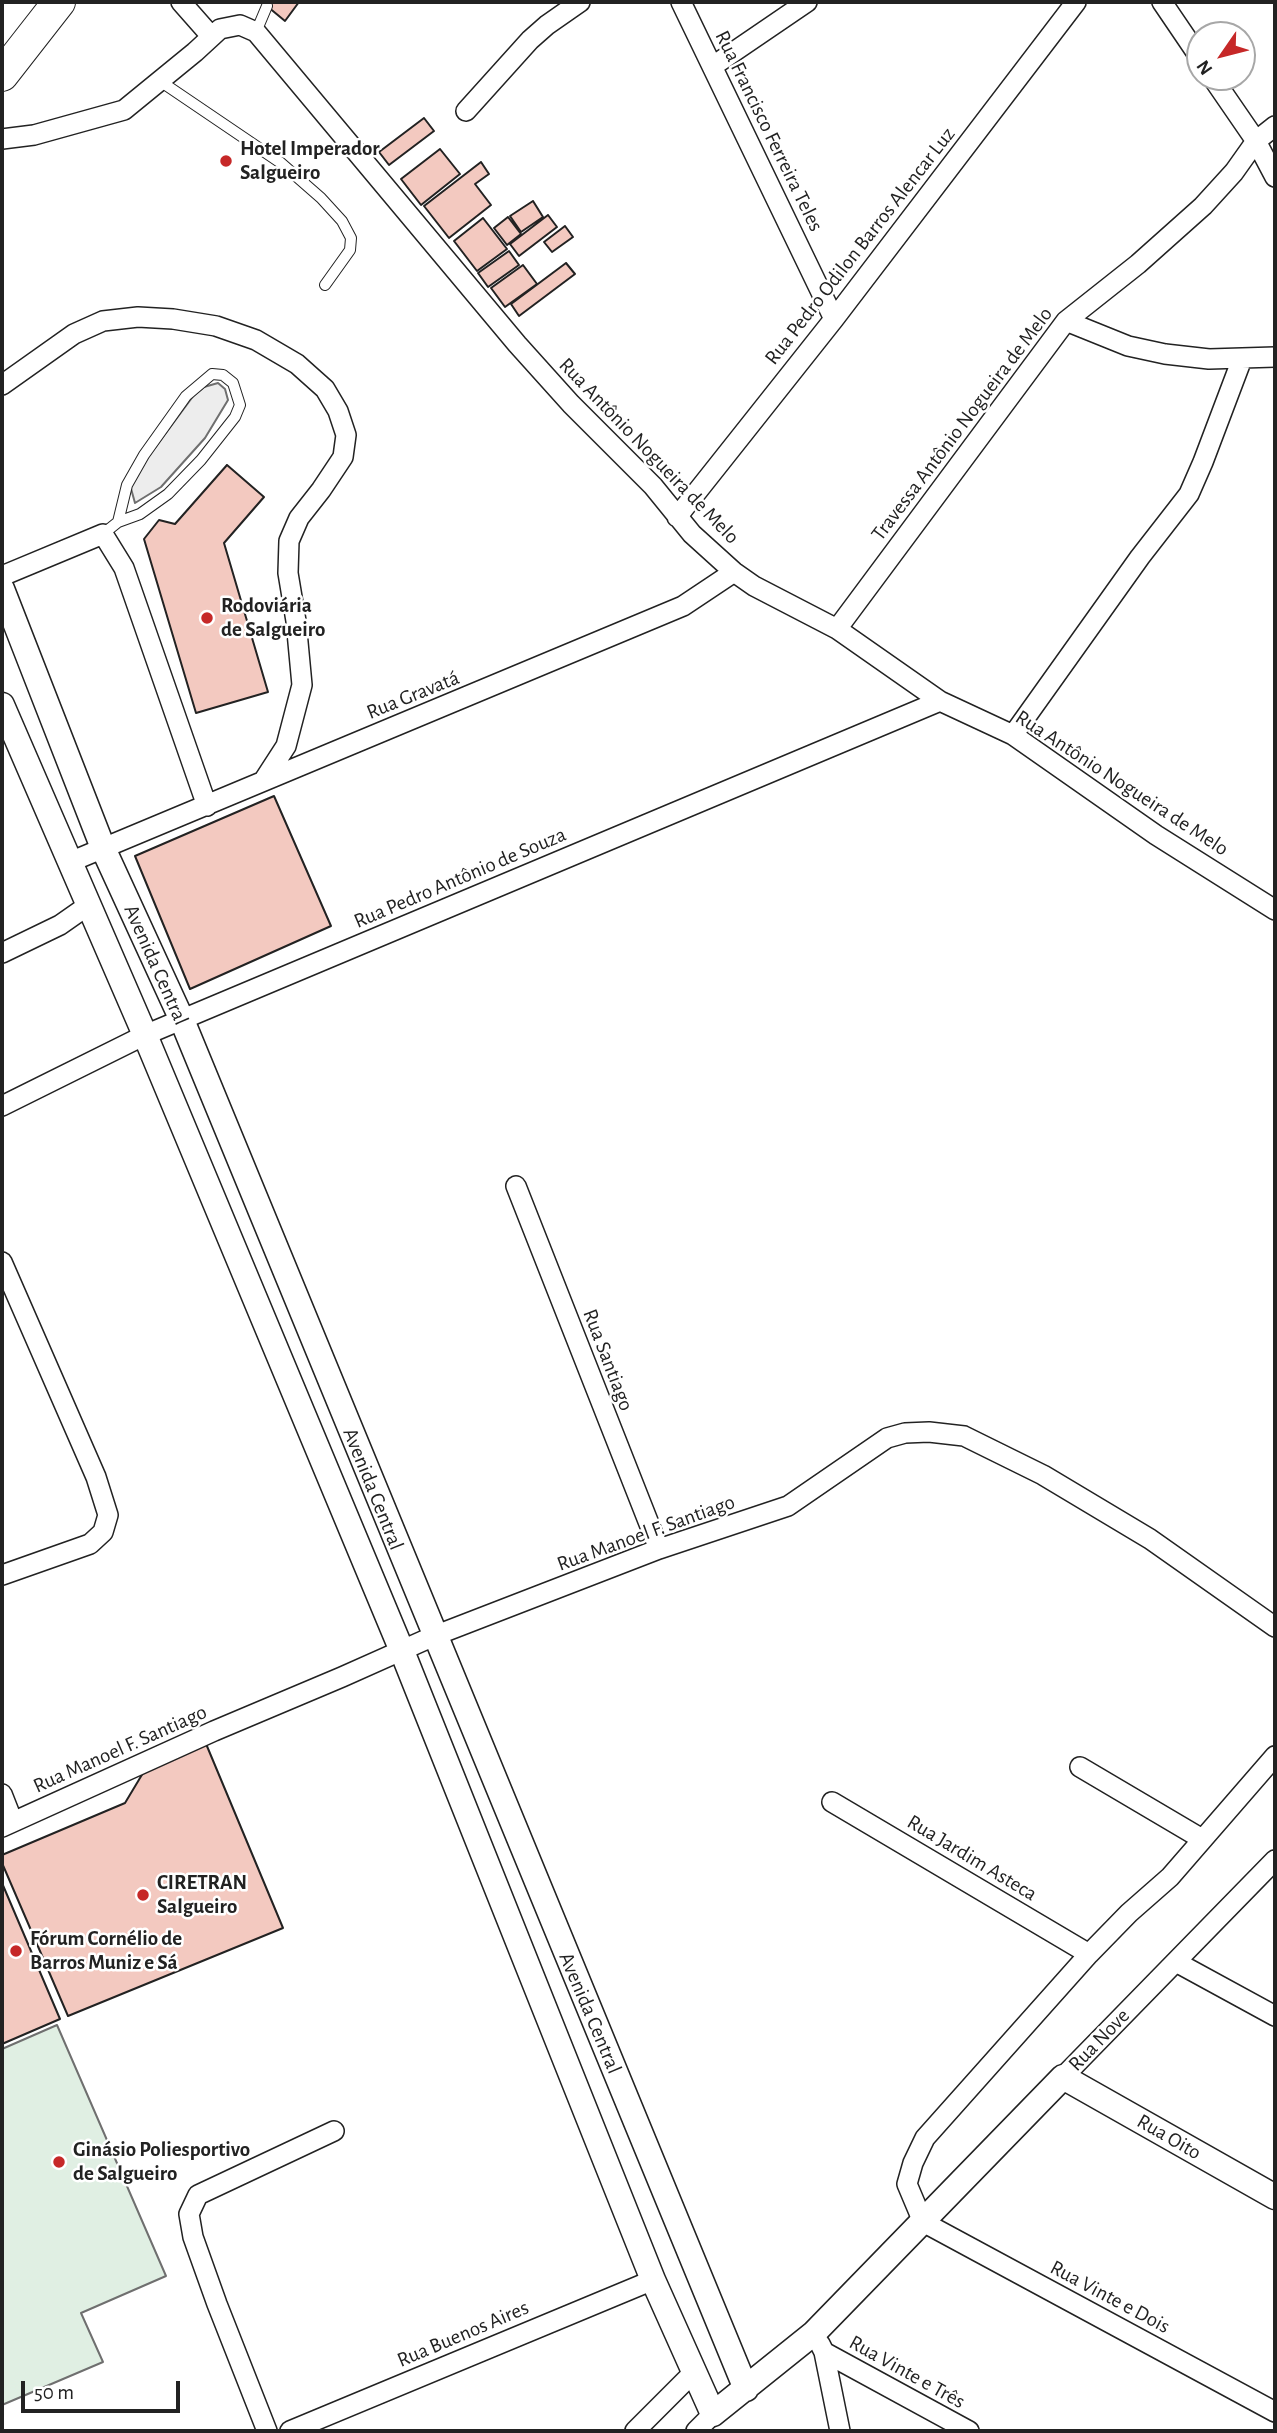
<!DOCTYPE html>
<html>
<head>
<meta charset="utf-8">
<style>
	body { margin:0 }
	#map { position:relative; width:1277px; height:2433px; overflow:hidden; background:#fff; font-family:"Alegreya Sans",sans-serif }
	canvas { display:block }
	.frame { position:absolute; inset:0; border:4px solid #222; pointer-events:none }
	.north { position:absolute; left:1186px; top:21px; width:70px; height:70px; box-sizing:border-box; background:#fff; border:2px solid #a7a7a7; border-radius:50%; rotate:235deg; font-size:19px; font-weight:700; line-height:28px; text-align:center; color:#222 }
	.north::after { content:''; display:block; margin:auto; width:24px; height:32px; background:#c62828; clip-path:polygon(50% 0,100% 100%,50% 72%,0 100%) }
	.scale { position:absolute; left:21px; top:2381px; width:159px; height:32px; box-sizing:border-box; border:4px solid #222; border-top:0; padding-left:9px; font-size:21px; line-height:24px; white-space:nowrap; color:#222; -webkit-text-stroke:5px #fff; paint-order:stroke }
</style>
</head>
<body>
<div id="map">
<canvas width="1277" height="2433"></canvas>
<div class="frame"></div>
<div class="north">N</div>
<div class="scale">50 m</div>
</div>
<script>
const context = document.querySelector('canvas').getContext('2d');
context.lineJoin = 'round';
function fillPath(path, color) { context.fillStyle = color; context.fill(path, 'evenodd'); }
const toPath = rows => new Path2D(rows.map(r => 'M' + r).join(''));
function stroke(path, color, width, dash) { context.strokeStyle = color; context.lineWidth = width; context.lineCap = dash ? 'butt' : 'round'; context.setLineDash(dash || []); context.stroke(path); }
function label(font, color, halo, rows, align = 'center') {
  context.font = font + ' "Alegreya Sans",sans-serif'; context.lineWidth = 5; context.setLineDash([]); context.textBaseline = 'middle'; context.strokeStyle = halo; context.fillStyle = color; for (const [text, x, y, turn = 0] of rows) {
    context.save(); context.translate(x, y); context.rotate((+turn || 0) * Math.PI / 180); context.textAlign = isNaN(turn) ? turn : align; if (halo) context.strokeText(text, 0, 0); context.fillText(text, 0, 0); context.restore();
  }
}
const green = toPath([
	[57,2025,166,2276,81,2313,103,2362,2,2405,2,2049,57,2025]
]);
const parking = toPath([
	[218,383,225,389,228,400,205,438,161,487,135,503,130,485,137,472,194,395,204,387,218,383]
]);
const building = toPath([
	[262,2,299,2,285,21,262,2],
	[424,118,434,131,389,165,379,152,424,118],
	[440,149,460,174,421,205,401,179,440,149],
	[481,162,489,174,475,184,491,205,449,238,424,206,481,162],
	[533,201,543,217,521,232,510,216,533,201],
	[548,215,557,227,519,256,510,244,548,215],
	[508,217,521,234,507,245,494,228,508,217],
	[483,218,507,249,477,271,454,241,483,218],
	[565,226,573,237,552,252,544,242,565,226],
	[509,251,519,265,488,287,478,273,509,251],
	[566,263,575,274,519,316,511,304,566,263],
	[523,265,537,284,505,307,491,288,523,265],
	[227,465,264,497,224,543,268,692,196,713,144,539,159,520,175,524,227,465],
	[274,796,331,926,190,989,135,856,274,796],
	[204,1739,283,1928,68,2016,2,1863,2,1855,125,1803,149,1763,204,1739],
	[2,1883,60,2019,2,2044,2,1883]
]);
const service = toPath([
	[256,32,267,6],
	[160,81,281,163,321,198,342,221,351,238,350,250,325,285],
	[103,534,118,522,140,514,168,494,201,460,235,417,240,405,233,383,223,375,212,374,186,396,144,455,127,485,118,522]
]);
const minor = toPath([
	[181,2,211,36],
	[681,2,834,319],
	[1162,2,1200,58],
	[713,66,807,2],
	[1212,77,1256,141,1275,177],
	[466,111,530,40,547,25,580,2],
	[2,139,34,135,124,110,195,52,220,29,240,25,256,32,517,344,571,404,653,486,692,534,734,572,754,586,837,629,940,701,1013,735,1156,835,1275,910],
	[1066,321,1128,346,1165,354,1209,359,1275,357],
	[2,385,74,334,103,321,138,317,173,319,216,326,256,340,297,364,325,389,338,411,346,435,343,457,321,490,299,518,289,541,288,573,296,621,302,685,286,746,264,780],
	[677,517,834,319,1076,2],
	[2,576,103,534,124,568,207,806],
	[837,629,1066,321,1138,264,1203,206,1234,172,1256,141,1275,126],
	[1013,735,1140,557,1189,494,1203,462,1242,359],
	[70,862,683,606,734,572],
	[2,953,60,925,90,904],
	[2,1106,145,1035,940,701],
	[516,1186,659,1549],
	[2,1262,96,1477,108,1515,103,1532,90,1544,2,1575],
	[1275,1756,1170,1877,1129,1913,1089,1954,925,2138,913,2163,907,2184,923,2222,1275,2412],
	[1080,1767,1202,1839],
	[2,1794,13,1822],
	[832,1802,1089,1954],
	[2,1827,214,1731,342,1677,434,1636,659,1549,788,1506,887,1438,905,1433,929,1432,964,1436,1043,1475,1150,1539,1275,1627],
	[1176,1962,1275,2016],
	[1063,2077,1275,1860],
	[820,2344,824,2352,840,2431],
	[824,2352,969,2431],
	[267,2431,217,2304,193,2237,189,2214,198,2195,334,2131],
	[290,2431,653,2280],
	[635,2431,694,2372],
	[696,2431,713,2414]
]);
const tertiary = toPath([
	[2,589,103,848,182,1020,746,2389],
	[2,705,145,1035,402,1651,653,2280,713,2414,814,2333,1063,2077,1275,2197]
]);
const trunk = toPath([
	[2,75,59,2]
]);
const markers = [
	[226,161,7,"#c62828"],
	[207,618,7,"#c62828"],
	[143,1895,7,"#c62828"],
	[16,1951,7,"#c62828"],
	[59,2162,7,"#c62828"]
];
const streetNames = [
	["Rua Francisco Ferreira Teles",769,131,64],
	["Rua Pedro Odilon Barros Alencar Luz",860,246,-52],
	["Travessa Antônio Nogueira de Melo",962,424,-53],
	["Rua Antônio Nogueira de Melo",649,451,46],
	["Rua Gravatá",413,695,-22],
	["Rua Antônio Nogueira de Melo",1122,783,33],
	["Rua Pedro Antônio de Souza",460,878,-23],
	["Avenida Central",156,965,66],
	["Rua Santiago",608,1360,69],
	["Avenida Central",373,1489,68],
	["Rua Manoel F. Santiago",646,1533,-20],
	["Rua Manoel F. Santiago",120,1749,-24],
	["Rua Jardim Asteca",972,1858,31],
	["Avenida Central",590,2013,67],
	["Rua Nove",1099,2040,-46],
	["Rua Oito",1169,2137,30],
	["Rua Vinte e Dois",1110,2297,28],
	["Rua Buenos Aires",463,2334,-23],
	["Rua Vinte e Três",907,2372,29]
];
const poiNames = [
	["Hotel Imperador",240,149],
	["Salgueiro",240,173],
	["Rodoviária",221,606],
	["de Salgueiro",221,630],
	["CIRETRAN",157,1883],
	["Salgueiro",157,1907],
	["Fórum Cornélio de",30,1939],
	["Barros Muniz e Sá",30,1963],
	["Ginásio Poliesportivo",73,2150],
	["de Salgueiro",73,2174]
];
fillPath(green, '#e0efe3');
stroke(green, '#6f6f6f', 2);
fillPath(parking, '#ededed');
stroke(parking, '#6f6f6f', 2);
fillPath(building, '#f3c9c0');
stroke(building, '#222', 2);
stroke(service, '#222', 12);
stroke(minor, '#222', 22);
stroke(tertiary, '#222', 27);
stroke(trunk, '#222', 34);
stroke(service, '#fff', 10);
stroke(minor, '#fff', 19);
stroke(tertiary, '#fff', 24);
stroke(trunk, '#fff', 32);
for (const [x, y, r, color] of markers) { const dot = new Path2D(); dot.arc(x, y, r, 0, 2 * Math.PI); context.fillStyle = color; context.fill(dot); stroke(dot, '#fff', 2.5); }
label('21px', '#222', '#fff', streetNames);
label('bold 21px', '#222', '#fff', poiNames, 'left');
</script>
</body>
</html>
